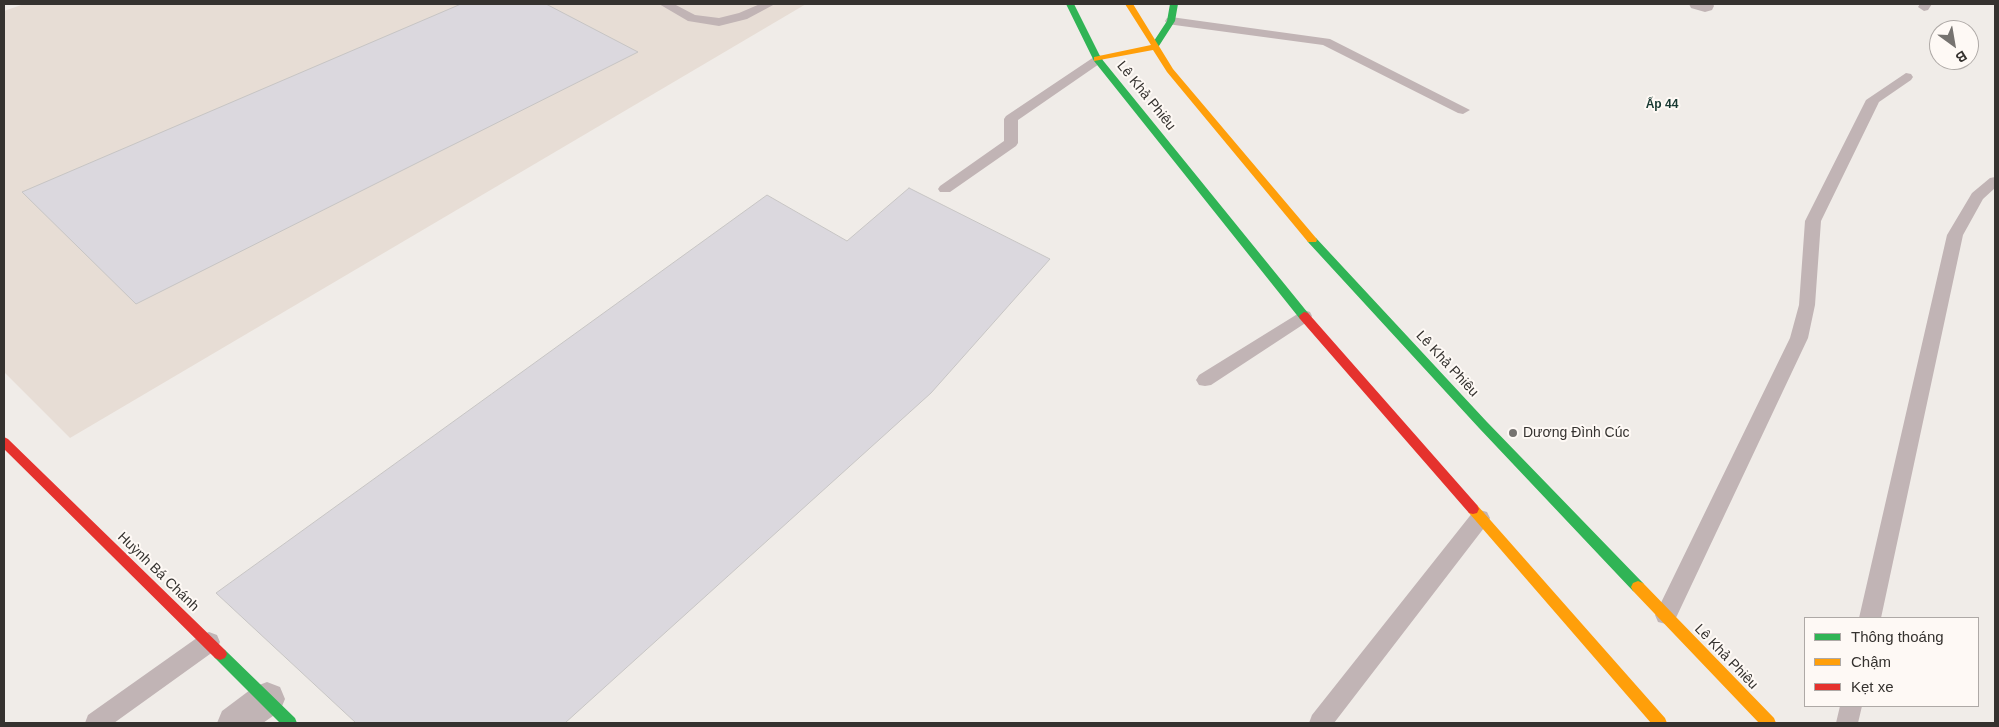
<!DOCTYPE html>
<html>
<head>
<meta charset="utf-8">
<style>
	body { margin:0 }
	#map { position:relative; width:1999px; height:727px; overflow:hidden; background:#f0ece8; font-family:Helvetica,sans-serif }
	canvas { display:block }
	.frame { position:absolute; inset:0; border:5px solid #35322f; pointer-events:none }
	.legend { position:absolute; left:1804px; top:617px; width:175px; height:90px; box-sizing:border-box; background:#fef9f5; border:1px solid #aea9a6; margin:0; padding:6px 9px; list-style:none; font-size:15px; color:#35322f }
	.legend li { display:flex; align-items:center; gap:10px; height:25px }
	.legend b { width:25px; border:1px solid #aea9a6 }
	.north { position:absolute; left:1929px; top:20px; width:50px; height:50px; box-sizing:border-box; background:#fef9f5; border:1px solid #aea9a6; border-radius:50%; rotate:148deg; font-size:14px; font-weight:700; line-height:20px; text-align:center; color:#35322f }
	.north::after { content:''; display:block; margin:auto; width:18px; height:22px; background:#767370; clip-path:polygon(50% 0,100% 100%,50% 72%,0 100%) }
</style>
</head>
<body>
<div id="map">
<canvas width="1999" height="727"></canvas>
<div class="frame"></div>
<ul class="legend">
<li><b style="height:6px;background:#30b455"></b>Thông thoáng</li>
<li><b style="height:6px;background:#ff9f0a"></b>Chậm</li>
<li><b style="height:6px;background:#e5322d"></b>Kẹt xe</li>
</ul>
<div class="north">B</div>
</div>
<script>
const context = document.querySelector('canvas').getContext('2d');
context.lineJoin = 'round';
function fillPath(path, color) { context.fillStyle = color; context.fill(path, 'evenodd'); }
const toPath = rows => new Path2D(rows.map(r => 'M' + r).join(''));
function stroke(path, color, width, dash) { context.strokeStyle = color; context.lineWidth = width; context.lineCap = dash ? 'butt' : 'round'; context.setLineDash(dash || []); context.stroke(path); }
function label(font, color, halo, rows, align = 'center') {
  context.font = font + ' Helvetica,sans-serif'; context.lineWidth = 4; context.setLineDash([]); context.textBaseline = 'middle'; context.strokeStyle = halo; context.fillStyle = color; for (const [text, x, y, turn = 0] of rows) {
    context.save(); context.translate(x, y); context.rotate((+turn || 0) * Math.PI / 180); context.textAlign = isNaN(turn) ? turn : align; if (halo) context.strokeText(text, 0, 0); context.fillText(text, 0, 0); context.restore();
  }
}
const built = toPath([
	[24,4,806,4,70,438,4,372,4,11]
]);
const building = toPath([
	[461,4,546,4,638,52,136,304,22,192,461,4],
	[909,188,1050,259,931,393,565,723,356,723,216,593,767,195,847,241,909,188]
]);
const lane = toPath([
	[659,4,674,4,695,15,719,18,739,13,760,4,775,4,747,19,719,26,688,21,659,4],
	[1920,4,1932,4,1928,10,1924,11,1918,7,1920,4],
	[1171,17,1330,39,1470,110,1463,114,1458,113,1323,45,1167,24,1165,21,1167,18,1171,17],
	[1097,55,1102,56,1103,59,1102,62,1018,120,1018,143,1016,146,950,192,940,192,938,189,940,186,1004,141,1004,119,1006,116,1097,55],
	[1906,73,1911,74,1913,77,1911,80,1879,102,1821,221,1815,305,1808,338,1674,622,1666,624,1658,622,1655,615,1790,338,1799,305,1805,221,1866,100,1906,73],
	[1995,177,1995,188,1983,199,1963,235,1881,618,1859,618,1947,235,1972,193,1990,178,1995,177],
	[1304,310,1310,312,1312,316,1310,320,1211,385,1205,386,1199,385,1196,380,1199,375,1304,310],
	[1480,510,1487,512,1490,518,1487,524,1334,723,1309,723,1312,715,1473,512,1480,510],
	[209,632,217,635,220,642,217,649,114,723,85,723,88,715,201,635,209,632],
	[1840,706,1862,706,1858,723,1836,723,1840,706]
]);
const street = toPath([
	[1689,4,1713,4,1714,6,1712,10,1705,12,1691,8,1689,4],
	[267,682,280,687,285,699,280,711,263,723,217,723,222,711,254,687,267,682]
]);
const fast = toPath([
	[1066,4,1074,4,1101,58,1308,313,1309,316,1308,319,1300,319,1094,61,1066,4],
	[1170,4,1178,4,1175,21,1157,49,1151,49,1150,47,1167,21,1170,4],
	[1312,237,1316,238,1487,422,1643,583,1645,587,1643,591,1638,593,1633,591,1479,428,1308,242,1307,240,1312,237],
	[220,648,225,650,295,718,297,723,280,723,215,658,213,654,215,650,220,648]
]);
const slow = toPath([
	[1125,4,1133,4,1173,69,1316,238,1317,240,1316,242,1308,242,1167,72,1153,50,1094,61,1094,57,1151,45,1125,4],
	[1473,504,1477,505,1665,718,1667,723,1651,723,1469,513,1467,509,1469,505,1473,504],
	[1638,581,1643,583,1774,718,1776,723,1759,723,1633,591,1631,587,1633,583,1638,581]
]);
const jam = toPath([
	[1304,312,1308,313,1477,505,1479,509,1477,513,1473,514,1469,513,1300,319,1299,316,1304,312],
	[4,437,8,439,225,650,227,654,225,658,220,660,215,658,4,449,4,437]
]);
const markers = [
	[1513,433,5,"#767370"]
];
const farNeighbourhoodnames = [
	["Ấp 44",1662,105]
];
const streetNames = [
	["Lê Khả Phiêu",1146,96,51],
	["Lê Khả Phiêu",1447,364,47],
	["Huỳnh Bá Chánh",158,572,44],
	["Lê Khả Phiêu",1726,657,46]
];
const poiNames = [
	["Dương Đình Cúc",1523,433]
];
fillPath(built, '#e7ddd5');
fillPath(building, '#dbd8de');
stroke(building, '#c7c5c4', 1);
fillPath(lane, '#c1b4b5');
fillPath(street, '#c1b4b5');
fillPath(fast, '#30b455');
fillPath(slow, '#ff9f0a');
fillPath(jam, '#e5322d');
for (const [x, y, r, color] of markers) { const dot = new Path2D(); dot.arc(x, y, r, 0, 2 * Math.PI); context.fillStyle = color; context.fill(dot); stroke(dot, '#fef9f5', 2); }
label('bold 12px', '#183932', '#fef9f5', farNeighbourhoodnames);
label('14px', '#35322f', '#fef9f5', streetNames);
label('14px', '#35322f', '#fef9f5', poiNames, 'left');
</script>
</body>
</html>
